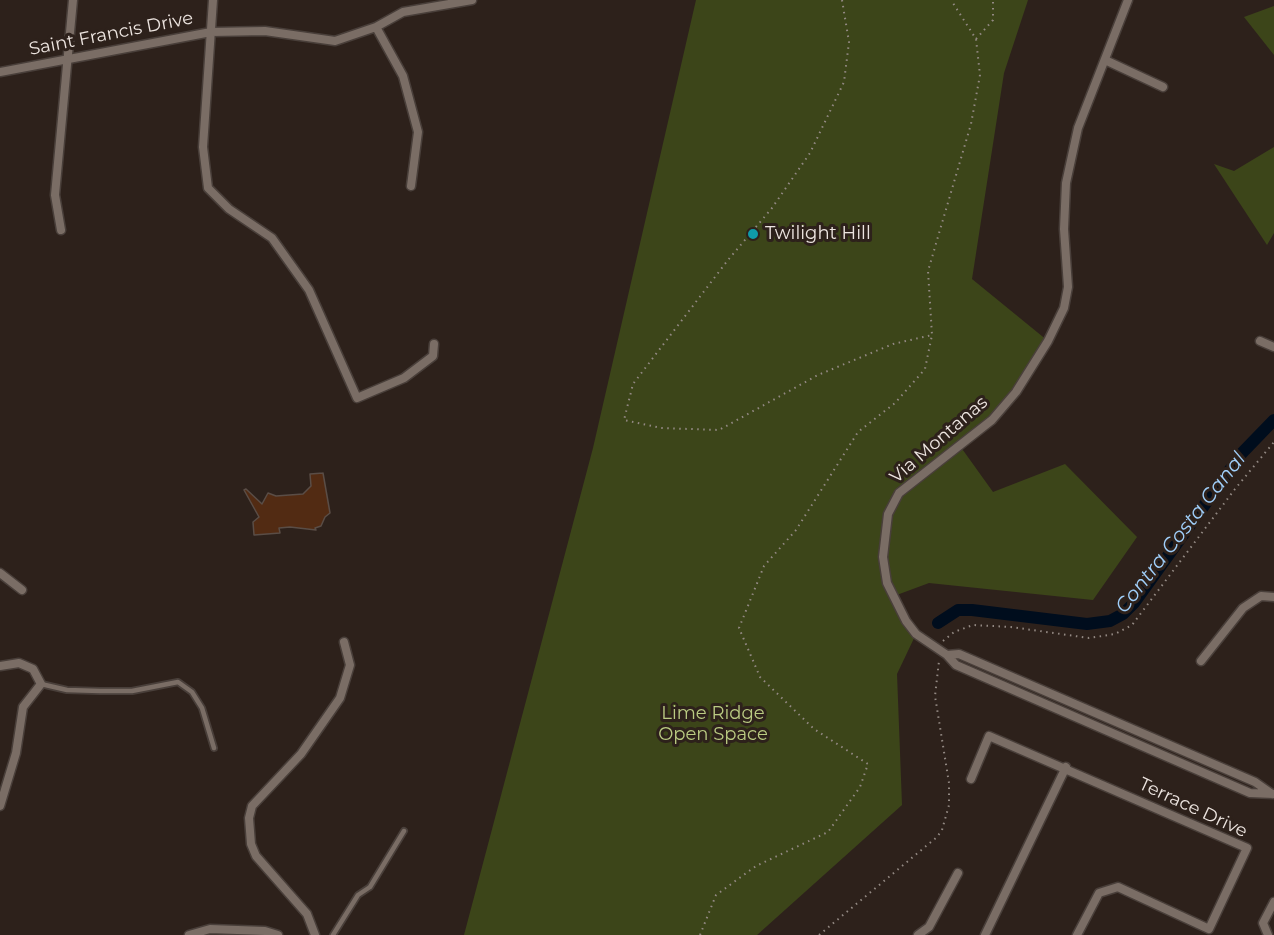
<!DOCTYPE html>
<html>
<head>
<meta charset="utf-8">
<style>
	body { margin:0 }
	canvas { display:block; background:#2d211b }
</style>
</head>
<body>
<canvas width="1274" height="935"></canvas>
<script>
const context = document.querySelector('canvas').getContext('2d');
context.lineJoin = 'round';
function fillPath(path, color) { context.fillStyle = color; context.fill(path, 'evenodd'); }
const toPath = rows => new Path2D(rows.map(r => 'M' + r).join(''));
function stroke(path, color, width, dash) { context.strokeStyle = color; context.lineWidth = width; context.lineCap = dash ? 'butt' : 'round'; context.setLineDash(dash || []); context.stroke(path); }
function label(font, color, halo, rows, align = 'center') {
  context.font = font + ' Montserrat,sans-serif'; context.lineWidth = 6; context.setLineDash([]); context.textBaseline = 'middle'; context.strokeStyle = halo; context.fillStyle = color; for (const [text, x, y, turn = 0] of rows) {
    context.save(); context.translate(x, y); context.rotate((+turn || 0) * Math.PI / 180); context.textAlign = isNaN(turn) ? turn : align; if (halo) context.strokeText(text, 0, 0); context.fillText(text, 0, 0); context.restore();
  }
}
const green = toPath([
	[696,0,1028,0,1004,73,972,279,1048,341,1016,392,960,446,993,492,1065,464,1137,537,1093,600,929,583,894,596,916,634,897,674,902,805,757,935,464,935,593,448],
	[1274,6,1274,55,1244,17],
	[1274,147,1274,233,1267,245,1214,164,1234,171]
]);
const canal = toPath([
	[938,623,958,610,972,610,1087,624,1110,621,1123,614,1134,603,1242,453,1274,420]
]);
const building = toPath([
	[323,473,330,513,325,517,321,526,315,528,316,530,290,527,279,528,280,533,254,535,253,522,259,517,244,490,246,489,262,504,268,493,276,496,303,494,311,486,310,474,323,473]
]);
const path = toPath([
	[842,0,849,42,844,82,810,153,772,208,728,260,633,384,624,420,661,428,719,430,818,375,893,344,932,335],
	[976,39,993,20,993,0],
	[943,641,954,632,973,625,1011,627,1089,638,1115,634,1132,625,1235,489,1274,442],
	[700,935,716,895,756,866,828,832,860,787,868,764,814,729,760,677,739,628,764,566,796,530,858,432,895,403,925,369,932,335,928,271,971,124,980,75,976,39,951,0],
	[819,935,937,837,942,830,949,805,949,783,935,696,939,661]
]);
const lane = toPath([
	[41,684,67,690,100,691,132,691,178,682,192,692,202,708,214,748],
	[333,935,358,895,370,887,404,831]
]);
const street = toPath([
	[213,0,203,147,208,188,229,209,272,238,309,290,357,398,404,378,433,356,434,344],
	[376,27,403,76,418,132,411,186],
	[1105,60,1163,87],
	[0,72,211,32,265,31,335,41,376,27,403,12,472,0],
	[61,230,55,195,73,0],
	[1260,341,1274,347],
	[0,573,22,590],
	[947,655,916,634,906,621,887,583,883,557,888,514,899,493,992,420,1016,392,1048,341,1064,308,1068,287,1064,229,1066,183,1078,128,1128,0],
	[1201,661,1243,608,1261,596,1274,597],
	[0,666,19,663,33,669,41,684,23,707,16,753,0,806],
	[971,779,989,736,1247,848,1209,929,1118,887,1099,893,1077,935],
	[1272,794,1255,782,959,654,947,655,956,665,1250,793,1274,794],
	[189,935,210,929,265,931,278,935],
	[315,935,307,914,256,856,251,844,249,818,252,806,301,754,340,698,350,665,344,642],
	[918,935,929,927,958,873],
	[985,935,1066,767],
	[1268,935,1263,923,1274,902]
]);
const markers = [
	[753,234,6,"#0f9aa8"]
];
const streetNames = [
	["Saint Francis Drive",111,34,-11],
	["Via Montanas",939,440,-41],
	["Terrace Drive",1193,808,25]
];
const poiNames = [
	["Twilight Hill",765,234]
];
const parkNames = [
	["Lime Ridge",713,714],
	["Open Space",713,735]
];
const waterNames = [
	["Contra Costa Canal",1181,533,-52]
];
fillPath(green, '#3c4519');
stroke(canal, '#000d1d', 12);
fillPath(building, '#522b13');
stroke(building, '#5a4d46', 1.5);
stroke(lane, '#493f3a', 8);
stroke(street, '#493f3a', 11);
stroke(path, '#938983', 2, [1.5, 4.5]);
stroke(lane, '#7a6d65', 4.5);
stroke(street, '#7a6d65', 8);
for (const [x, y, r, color] of markers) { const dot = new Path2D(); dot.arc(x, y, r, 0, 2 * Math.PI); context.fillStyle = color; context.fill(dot); stroke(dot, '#2d211b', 2); }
label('18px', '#ede5e0', '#2d211b', streetNames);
label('18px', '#ede5e0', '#2d211b', poiNames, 'left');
label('18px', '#bacb82', '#2d211b', parkNames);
label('italic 20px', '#a0cffa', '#2d211b', waterNames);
</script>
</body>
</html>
